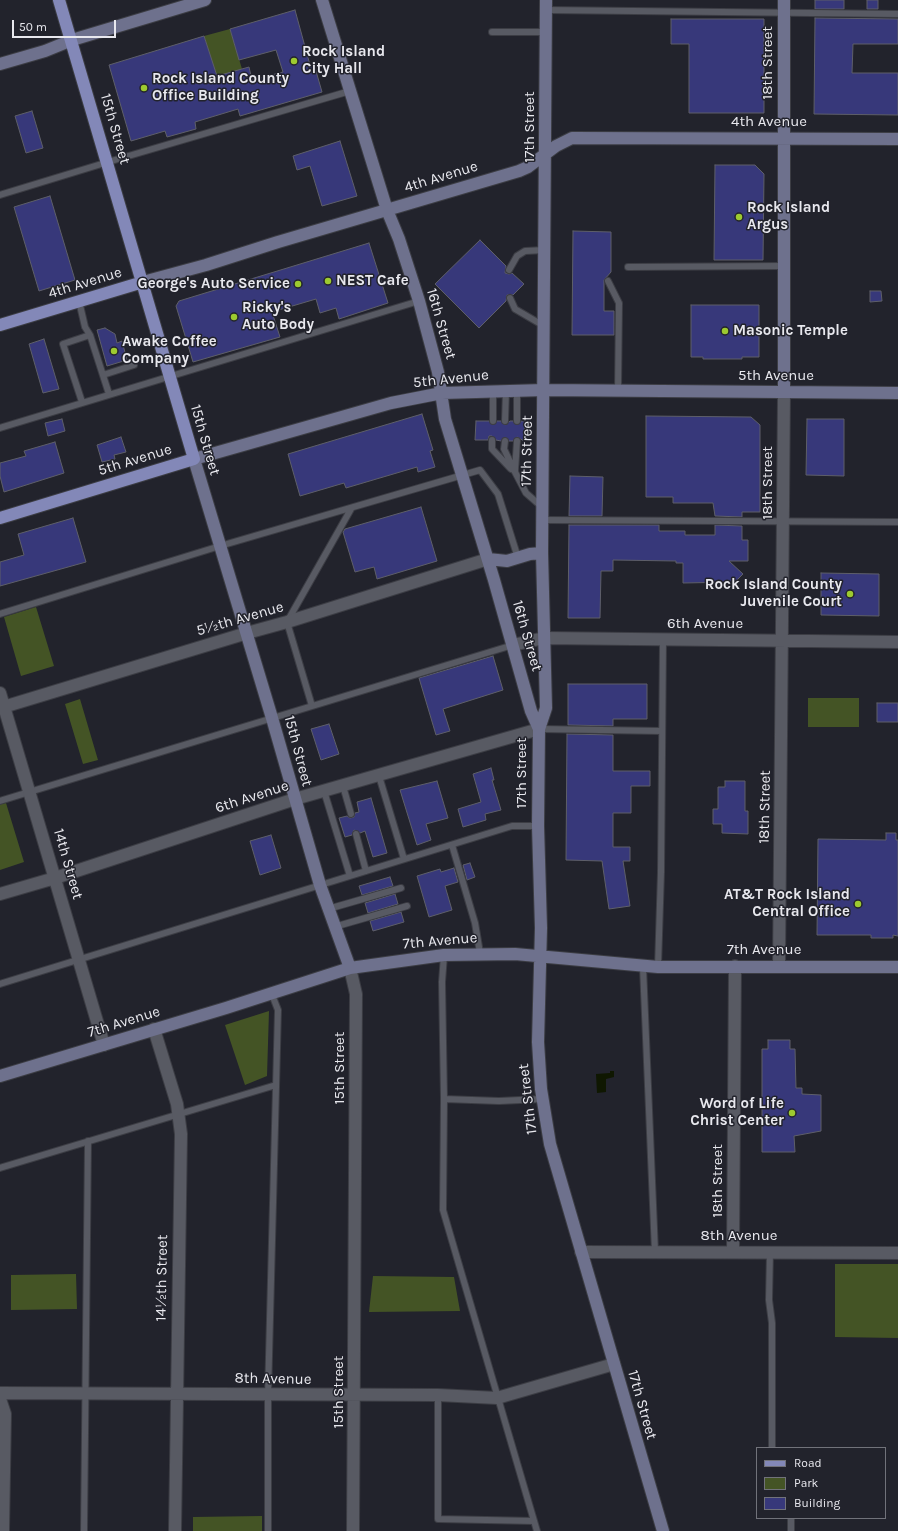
<!DOCTYPE html>
<html>
<head>
<meta charset="utf-8">
<style>
	body { margin:0 }
	#map { position:relative; width:898px; height:1531px; overflow:hidden; background:#22232c; font-family:Karla,sans-serif }
	canvas { display:block }
	.legend { position:absolute; left:756px; top:1447px; width:130px; height:72px; box-sizing:border-box; background:#22232c; border:1px solid #71727a; margin:0; padding:5px 7px; list-style:none; font-size:12px; color:#e8e8ee }
	.legend li { display:flex; align-items:center; gap:8px; height:20px }
	.legend b { width:20px; border:1px solid #71727a }
	.scale { position:absolute; left:12px; top:20px; width:104px; height:18px; box-sizing:border-box; border:2px solid #e8e8ee; border-top:0; padding-left:5px; font-size:12px; line-height:14px; white-space:nowrap; color:#e8e8ee; -webkit-text-stroke:3px #22232c; paint-order:stroke }
</style>
</head>
<body>
<div id="map">
<canvas width="898" height="1531"></canvas>
<ul class="legend">
<li><b style="height:5px;background:#8388b8"></b>Road</li>
<li><b style="height:11px;background:#445425"></b>Park</li>
<li><b style="height:11px;background:#37387a"></b>Building</li>
</ul>
<div class="scale">50 m</div>
</div>
<script>
const context = document.querySelector('canvas').getContext('2d');
context.lineJoin = 'round';
function fillPath(path, color) { context.fillStyle = color; context.fill(path, 'evenodd'); }
const toPath = rows => new Path2D(rows.map(r => 'M' + r).join(''));
function stroke(path, color, width, dash) { context.strokeStyle = color; context.lineWidth = width; context.lineCap = dash ? 'butt' : 'round'; context.setLineDash(dash || []); context.stroke(path); }
function label(font, color, halo, rows, align = 'center') {
  context.font = font + ' Karla,sans-serif'; context.lineWidth = 3; context.setLineDash([]); context.textBaseline = 'middle'; context.strokeStyle = halo; context.fillStyle = color; for (const [text, x, y, turn = 0] of rows) {
    context.save(); context.translate(x, y); context.rotate((+turn || 0) * Math.PI / 180); context.textAlign = isNaN(turn) ? turn : align; if (halo) context.strokeText(text, 0, 0); context.fillText(text, 0, 0); context.restore();
  }
}
const green = toPath([
	[230,29,242,69,219,83,204,36],
	[36,607,54,666,21,676,4,617],
	[808,698,859,698,859,727,808,727],
	[80,699,98,760,83,764,65,704],
	[6,803,24,862,0,870,0,804],
	[269,1011,267,1076,245,1085,225,1025],
	[835,1264,898,1264,898,1338,835,1337],
	[76,1274,77,1309,11,1310,11,1275],
	[373,1276,454,1277,460,1311,369,1312],
	[262,1516,262,1531,193,1531,193,1517]
]);
const water = toPath([
	[610,1071,614,1071,614,1077,606,1079,606,1092,597,1093,596,1074,610,1073]
]);
const building = toPath([
	[815,0,844,0,844,9,815,9,815,0],
	[867,0,878,0,878,9,867,9,867,0],
	[295,10,310,65,314,64,322,92,240,116,238,109,195,122,196,129,167,137,165,131,131,141,109,65,204,36,217,76,249,67,252,80,283,72,276,50,239,60,230,29,295,10],
	[815,18,898,19,898,44,853,44,852,73,898,73,898,115,814,114,815,18],
	[671,19,764,19,764,113,689,113,689,44,671,44,671,19],
	[32,111,43,148,26,153,15,116,32,111],
	[340,141,357,196,322,206,310,166,297,170,293,156,340,141],
	[715,165,755,165,764,174,763,260,714,260,715,165],
	[50,196,75,280,39,291,14,207,50,196],
	[573,231,611,232,611,272,604,280,604,311,614,311,614,335,572,335,573,231],
	[480,240,506,266,505,273,509,274,512,273,524,284,513,295,507,295,506,301,479,328,435,284,480,240],
	[369,243,388,303,339,319,336,308,320,313,316,299,272,312,280,337,193,362,176,306,179,301,369,243],
	[870,291,881,291,882,301,870,302,870,291],
	[691,305,759,305,759,357,742,357,742,359,703,359,703,357,691,357,691,305],
	[105,328,115,334,117,343,122,341,127,360,107,366,97,330,105,328],
	[44,339,59,389,43,393,29,344,44,339],
	[422,414,433,450,430,451,435,467,418,472,417,467,346,488,344,483,300,496,288,454,422,414],
	[646,416,751,417,760,425,760,512,742,512,742,517,715,516,713,503,673,503,673,497,646,497,646,416],
	[62,419,65,431,48,436,45,423,62,419],
	[807,419,844,419,844,476,806,475,807,419],
	[476,421,489,421,493,425,497,421,501,421,505,425,510,421,513,421,517,425,521,421,525,421,524,441,517,437,513,441,509,441,505,437,501,441,496,440,492,436,489,436,488,440,475,440,476,421],
	[121,437,126,452,114,455,115,459,102,462,97,445,121,437],
	[55,442,64,473,4,492,0,476,0,463,26,456,24,451,55,442],
	[570,476,603,477,602,516,569,516,570,476],
	[421,507,437,561,377,579,374,567,355,572,343,532,345,529,421,507],
	[73,518,86,562,0,586,0,562,24,555,18,534,73,518],
	[569,525,659,525,659,531,685,531,685,535,715,535,715,525,742,526,742,540,748,540,748,561,729,561,743,574,735,582,683,583,683,563,676,563,676,561,613,560,613,571,601,571,600,618,568,618,569,525],
	[821,573,879,574,879,616,821,615,821,573],
	[493,656,503,690,443,709,450,731,436,735,419,678,493,656],
	[568,684,647,684,647,719,613,719,613,726,568,725,568,684],
	[877,703,898,703,898,722,877,722,877,703],
	[329,724,339,754,321,760,311,729,329,724],
	[567,734,613,735,613,771,650,771,650,786,631,786,631,813,613,813,613,847,630,847,630,861,623,861,630,906,609,909,602,861,566,860,567,734],
	[491,768,494,780,492,780,501,810,485,814,486,820,463,827,458,809,481,802,473,774,491,768],
	[437,781,448,818,426,824,431,840,417,845,400,790,437,781],
	[725,781,745,781,745,811,748,811,748,834,722,833,722,824,713,824,713,809,718,809,718,787,725,787,725,781],
	[371,798,387,853,373,857,365,831,360,833,354,830,352,835,345,837,339,818,347,816,350,818,354,817,355,813,359,812,357,802,371,798],
	[886,833,896,833,896,840,898,840,898,936,893,935,893,938,871,938,871,935,817,935,818,839,886,840,886,833],
	[271,835,281,868,260,875,250,841,271,835],
	[470,863,475,877,467,880,463,865,470,863],
	[454,868,458,882,445,886,452,910,429,917,417,876,440,869,441,872,454,868],
	[390,877,393,886,362,895,359,886,390,877],
	[395,894,398,904,368,913,365,903,395,894],
	[401,912,404,922,373,931,370,921,401,912],
	[768,1040,790,1040,790,1049,795,1049,796,1088,802,1088,802,1094,821,1095,821,1131,794,1136,795,1152,762,1152,762,1049,768,1049,768,1040]
]);
const lane = toPath([
	[545,10,898,14],
	[492,32,546,32],
	[0,195,108,162,350,91],
	[628,267,783,266],
	[509,270,517,256,525,251,545,250],
	[608,281,619,303,618,391],
	[510,298,515,309,544,326],
	[79,301,85,327,90,335,109,394],
	[103,375,134,365],
	[82,402,63,344,90,335],
	[493,421,493,391],
	[505,421,506,390],
	[517,421,517,390],
	[0,428,419,301],
	[492,440,492,449,511,469],
	[505,441,504,449,515,472,526,493,542,507],
	[515,471,517,441],
	[542,520,898,522],
	[0,614,220,546,480,470,498,494,518,558],
	[312,706,287,622,351,509],
	[539,729,662,731],
	[379,776,404,859],
	[343,786,351,814],
	[324,791,350,876],
	[0,801,513,645],
	[356,834,366,871],
	[452,845,475,923,480,953],
	[328,909,401,888],
	[334,927,407,906],
	[444,955,442,982,444,1099,443,1210,537,1531],
	[643,967,655,1252],
	[658,967,661,872,663,640],
	[0,984,512,826,538,826],
	[444,1099,499,1101,542,1099],
	[0,1168,276,1085],
	[770,1251,769,1300,772,1323,772,1448],
	[438,1395,438,1519,534,1521],
	[84,1531,88,1141],
	[268,1531,268,1395,278,1010,271,992],
	[791,1531,791,1518]
]);
const street = toPath([
	[513,645,544,638,898,642],
	[0,693,104,1045],
	[0,708,247,633,287,622,488,559],
	[0,894,55,878,295,799,539,729],
	[779,966,784,392],
	[350,968,356,994,353,1531],
	[154,1029,177,1104,181,1134,175,1531],
	[581,1252,898,1253],
	[733,1252,735,966],
	[0,1393,438,1395,497,1398,614,1364],
	[0,1399,5,1414,3,1531]
]);
const secondary = toPath([
	[322,0,387,210,399,239,419,301,438,372,445,419,494,580,531,711,539,729],
	[546,0,542,553,546,708,539,729,538,826,541,928,538,1042,541,1089,550,1144,663,1531],
	[784,0,784,392],
	[0,64,45,51,72,40,205,0],
	[143,282,206,265,278,242,519,171,528,167,556,146,572,138,898,139],
	[488,559,507,561,530,554,542,553],
	[350,968,320,885,272,718,194,459,391,403,442,393,544,390,898,393],
	[0,1076,226,1008,350,968,444,955,515,954,658,967,898,967]
]);
const primary = toPath([
	[0,325,143,282],
	[0,518,194,459,59,0]
]);
const markers = [
	[294,61,4,"#9dca30"],
	[144,88,4,"#9dca30"],
	[739,217,4,"#9dca30"],
	[328,281,4,"#9dca30"],
	[298,284,4,"#9dca30"],
	[234,317,4,"#9dca30"],
	[725,331,4,"#9dca30"],
	[114,351,4,"#9dca30"],
	[850,594,4,"#9dca30"],
	[858,904,4,"#9dca30"],
	[792,1113,4,"#9dca30"]
];
const poiNames = [
	["Rock Island",302,52],
	["City Hall",302,69],
	["Rock Island County",152,79],
	["Office Building",152,96],
	["Rock Island",747,208],
	["Argus",747,225],
	["NEST Cafe",336,281],
	["George's Auto Service",290,284,"right"],
	["Ricky's",242,308],
	["Auto Body",242,325],
	["Masonic Temple",733,331],
	["Awake Coffee",122,342],
	["Company",122,359],
	["Rock Island County",842,585,"right"],
	["Juvenile Court",842,602,"right"],
	["AT&T Rock Island",850,895,"right"],
	["Central Office",850,912,"right"],
	["Word of Life",784,1104,"right"],
	["Christ Center",784,1121,"right"]
];
const streetNames = [
	["18th Street",768,63,-90],
	["4th Avenue",769,122],
	["17th Street",530,127,-90],
	["15th Street",115,129,74],
	["4th Avenue",441,177,-17],
	["4th Avenue",85,283,-17],
	["16th Street",441,324,74],
	["5th Avenue",776,376],
	["5th Avenue",451,379,-6],
	["15th Street",205,440,74],
	["17th Street",527,451,-89],
	["5th Avenue",135,460,-17],
	["18th Street",768,483,-90],
	["5½th Avenue",240,619,-16],
	["6th Avenue",705,624],
	["16th Street",527,636,74],
	["15th Street",298,751,75],
	["17th Street",522,773,-90],
	["6th Avenue",252,797,-18],
	["18th Street",765,807,-89],
	["14th Street",68,864,74],
	["7th Avenue",440,941,-5],
	["7th Avenue",764,950],
	["7th Avenue",124,1022,-17],
	["15th Street",340,1068,-90],
	["17th Street",528,1099,-97],
	["18th Street",718,1181,-90],
	["8th Avenue",739,1236],
	["14½th Street",162,1278,-89],
	["8th Avenue",273,1379,1],
	["15th Street",339,1392,-90],
	["17th Street",642,1405,74]
];
fillPath(green, '#445425');
fillPath(water, '#0f1701');
fillPath(building, '#37387a');
stroke(building, '#5e5f69', 1);
stroke(lane, '#3c3d44', 8);
stroke(street, '#3c3d44', 14);
stroke(secondary, '#3c3d44', 14);
stroke(primary, '#3c3d44', 14);
stroke(lane, '#585a63', 6);
stroke(street, '#585a63', 12);
stroke(secondary, '#6e718d', 12);
stroke(primary, '#8388b8', 12);
for (const [x, y, r, color] of markers) { const dot = new Path2D(); dot.arc(x, y, r, 0, 2 * Math.PI); context.fillStyle = color; context.fill(dot); stroke(dot, '#22232c', 1.5); }
label('bold 15px', '#e8e8ee', '#22232c', poiNames, 'left');
label('15px', '#e8e8ee', '#22232c', streetNames);
</script>
</body>
</html>
